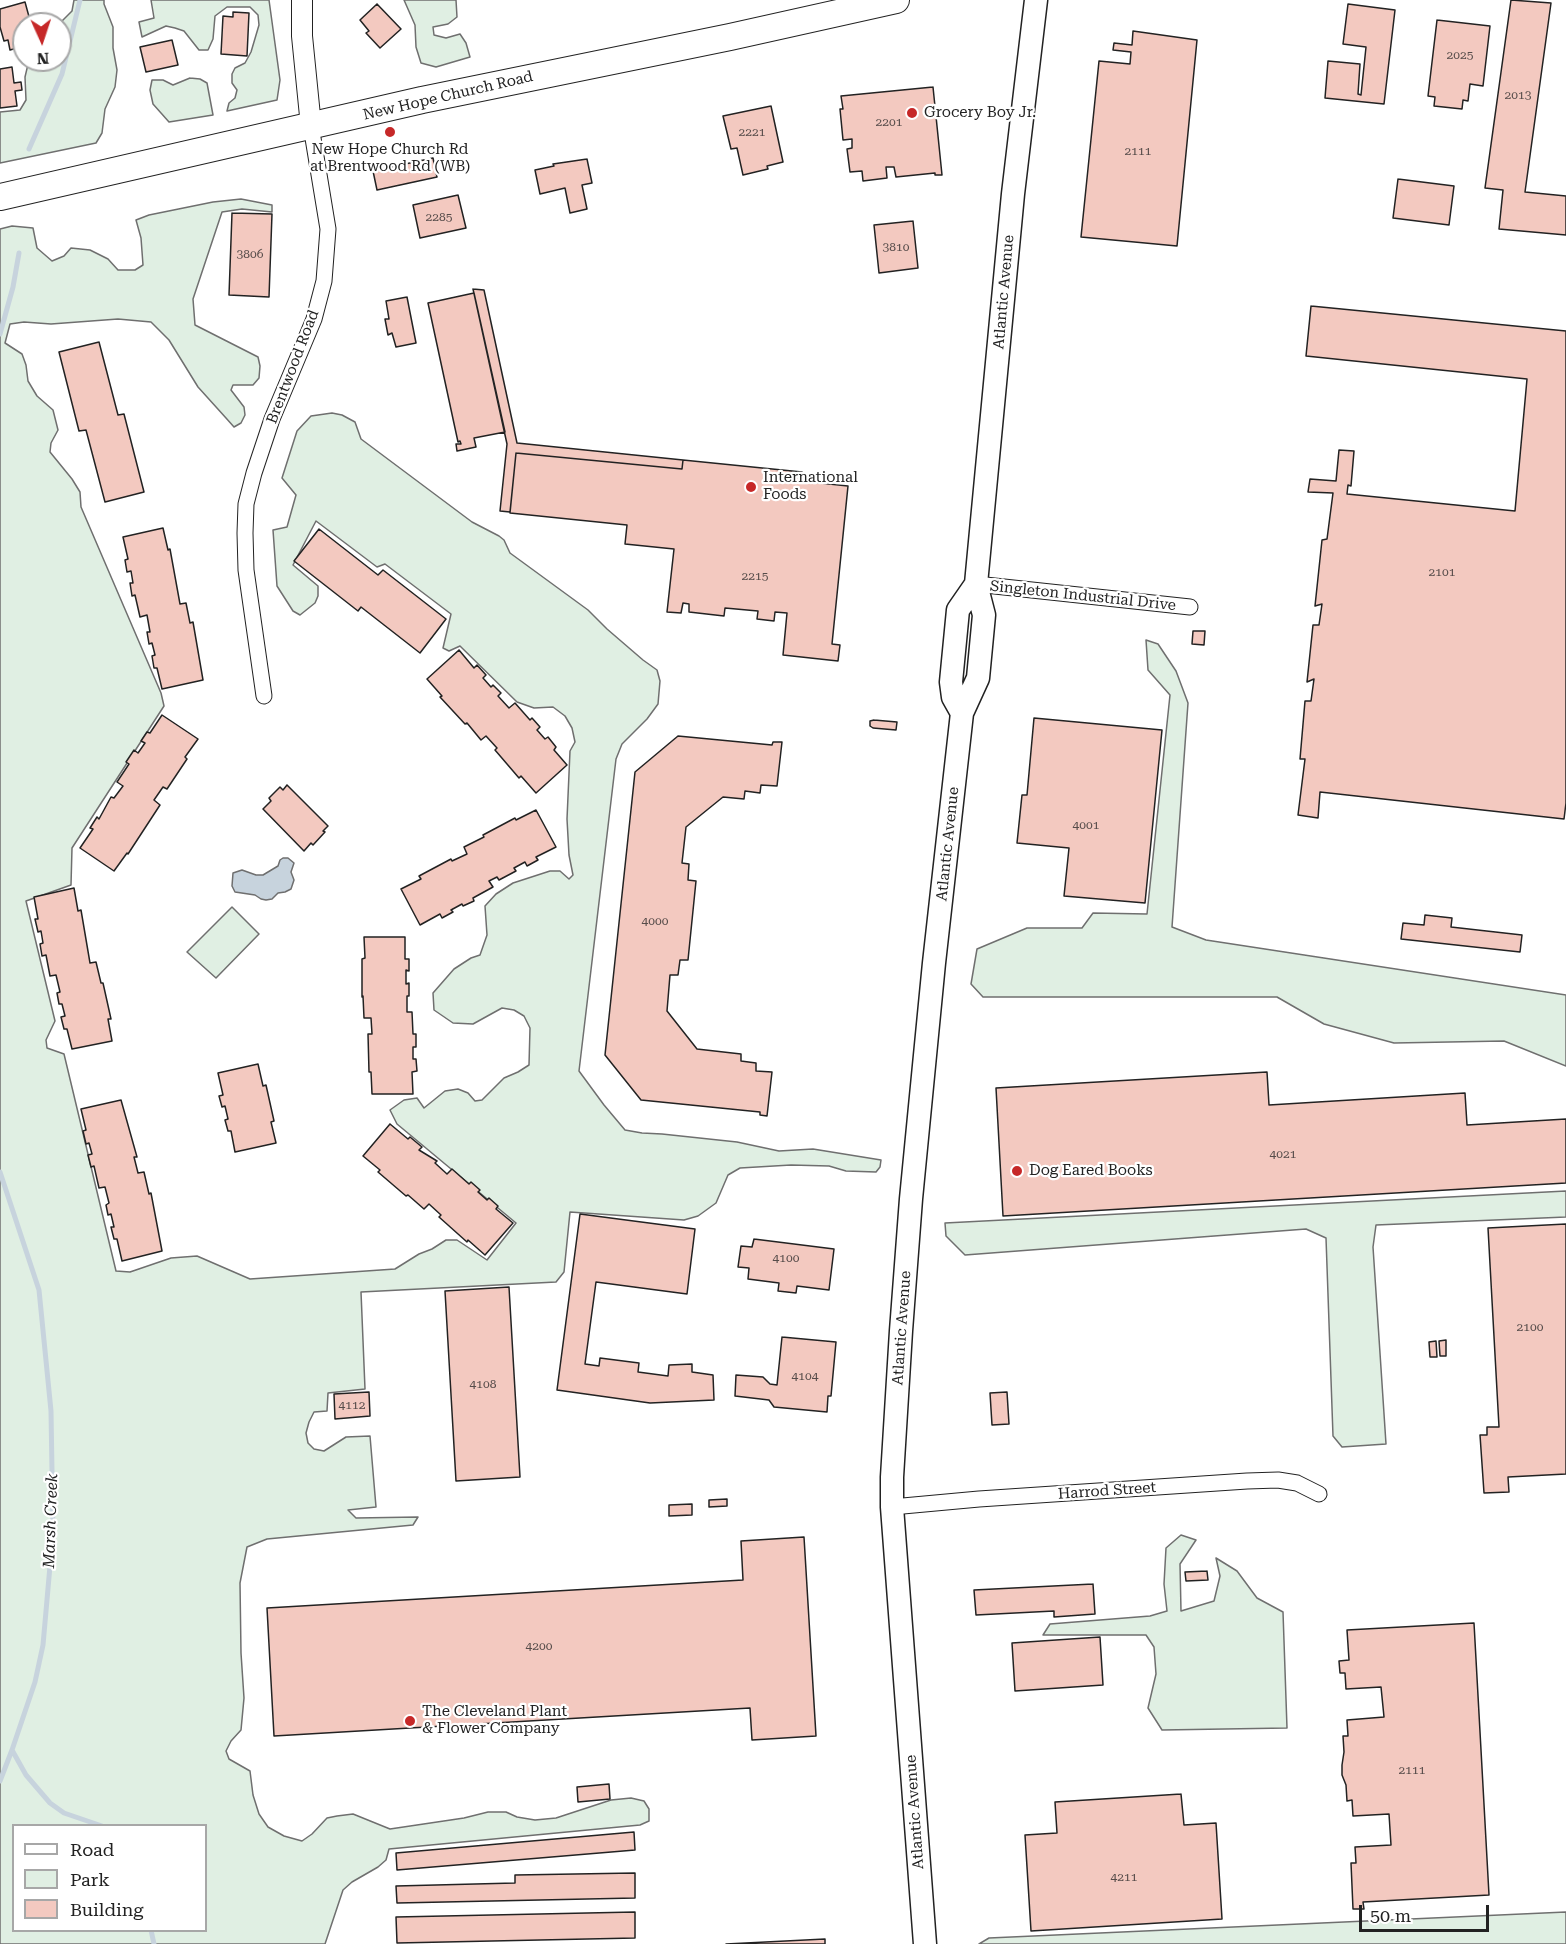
<!DOCTYPE html>
<html>
<head>
<meta charset="utf-8">
<style>
	body { margin:0 }
	#map { position:relative; width:1566px; height:1944px; overflow:hidden; background:#fff; font-family:"Roboto Serif",serif }
	canvas { display:block }
	.legend { position:absolute; left:12px; top:1824px; width:195px; height:108px; box-sizing:border-box; background:#fff; border:2px solid #a7a7a7; margin:0; padding:8px 10px; list-style:none; font-size:18px; color:#222 }
	.legend li { display:flex; align-items:center; gap:12px; height:30px }
	.legend b { width:30px; border:2px solid #a7a7a7 }
	.north { position:absolute; left:12px; top:12px; width:60px; height:60px; box-sizing:border-box; background:#fff; border:2px solid #a7a7a7; border-radius:50%; rotate:177deg; font-size:16px; font-weight:700; line-height:24px; text-align:center; color:#222 }
	.north::after { content:''; display:block; margin:auto; width:21px; height:27px; background:#c62828; clip-path:polygon(50% 0,100% 100%,50% 72%,0 100%) }
	.scale { position:absolute; left:1359px; top:1905px; width:130px; height:27px; box-sizing:border-box; border:3px solid #222; border-top:0; padding-left:8px; font-size:18px; line-height:21px; white-space:nowrap; color:#222; -webkit-text-stroke:4px #fff; paint-order:stroke }
</style>
</head>
<body>
<div id="map">
<canvas width="1566" height="1944"></canvas>
<ul class="legend">
<li><b style="height:8px;background:#fff"></b>Road</li>
<li><b style="height:16px;background:#e0efe3"></b>Park</li>
<li><b style="height:16px;background:#f3c9c0"></b>Building</li>
</ul>
<div class="north">N</div>
<div class="scale">50 m</div>
</div>
<script>
const context = document.querySelector('canvas').getContext('2d');
context.lineJoin = 'round';
function fillPath(path, color) { context.fillStyle = color; context.fill(path, 'evenodd'); }
const toPath = rows => new Path2D(rows.map(r => 'M' + r).join(''));
function stroke(path, color, width, dash) { context.strokeStyle = color; context.lineWidth = width; context.lineCap = dash ? 'butt' : 'round'; context.setLineDash(dash || []); context.stroke(path); }
function label(font, color, halo, rows, align = 'center') {
  context.font = font + ' "Roboto Serif",serif'; context.lineWidth = 4.5; context.setLineDash([]); context.textBaseline = 'middle'; context.strokeStyle = halo; context.fillStyle = color; for (const [text, x, y, turn = 0] of rows) {
    context.save(); context.translate(x, y); context.rotate((+turn || 0) * Math.PI / 180); context.textAlign = isNaN(turn) ? turn : align; if (halo) context.strokeText(text, 0, 0); context.fillText(text, 0, 0); context.restore();
  }
}
const green = toPath([
	[74,0,104,0,104,4,113,27,113,48,117,70,115,87,105,109,102,133,96,143,0,163,0,112,20,110,26,100,25,77,29,60,60,60,59,24,72,11,74,0],
	[151,0,269,0,280,80,277,100,227,111,229,103,235,98,237,90,232,83,232,74,235,68,245,63,251,52,259,25,258,15,250,7,227,7,215,16,213,39,208,50,199,50,184,31,175,28,166,26,142,37,139,22,154,18,151,0],
	[404,0,456,0,457,17,448,24,433,27,434,35,446,38,460,34,466,43,470,57,436,67,421,63,416,47,415,25,404,0],
	[190,78,200,79,207,83,213,115,169,122,153,104,150,90,152,80,163,80,173,85,190,78],
	[241,199,272,205,272,212,242,209,222,212,193,299,195,325,258,357,260,366,259,378,253,385,233,385,231,390,244,407,245,415,241,423,234,427,226,418,198,387,169,340,151,322,118,319,51,324,24,322,10,324,5,343,22,354,26,365,28,381,37,396,53,410,58,430,51,443,50,452,72,479,80,492,81,507,161,693,164,706,72,848,71,885,26,901,55,1021,46,1040,47,1048,64,1054,116,1271,130,1272,171,1258,197,1256,250,1279,395,1269,419,1254,432,1249,446,1240,457,1240,487,1260,516,1223,397,1124,390,1110,404,1100,417,1098,424,1108,445,1091,458,1089,468,1093,475,1101,482,1100,504,1078,518,1072,529,1065,530,1028,524,1016,514,1010,502,1008,473,1024,453,1023,434,1010,433,993,454,969,471,958,480,955,487,935,485,906,496,894,513,883,550,871,560,871,569,879,573,875,569,855,567,819,570,751,575,742,572,728,565,716,553,707,534,708,517,702,460,646,449,651,443,648,451,614,385,564,377,567,316,521,293,565,318,586,318,596,315,603,300,615,293,611,277,586,273,530,287,527,296,495,282,478,297,431,311,416,332,413,342,415,355,422,361,439,472,522,499,536,504,540,510,553,588,610,607,629,643,660,657,670,660,681,658,704,647,719,622,744,616,759,579,1071,604,1105,625,1130,642,1133,662,1134,737,1142,779,1151,813,1149,881,1160,880,1167,876,1172,846,1171,829,1166,791,1165,740,1168,728,1175,716,1203,698,1216,684,1220,570,1212,564,1272,556,1282,361,1292,365,1389,328,1393,327,1411,314,1412,309,1422,306,1433,308,1443,314,1449,324,1451,346,1437,370,1436,376,1507,348,1510,356,1518,418,1517,413,1525,267,1539,247,1547,240,1583,241,1653,244,1698,241,1730,231,1741,226,1751,229,1759,250,1771,253,1795,259,1814,268,1827,284,1836,302,1841,312,1834,327,1818,337,1816,353,1814,390,1829,464,1818,488,1812,506,1812,517,1817,535,1820,556,1818,611,1800,631,1798,644,1801,649,1809,649,1821,640,1825,389,1849,386,1860,378,1867,352,1882,343,1890,325,1944,0,1944,0,229,12,226,33,228,37,248,52,261,64,256,71,248,90,250,108,259,118,270,135,270,143,265,141,238,136,220,149,215,213,202,241,199],
	[14,1826,206,1826,206,1930,14,1930,14,1826],
	[1146,640,1158,644,1176,671,1188,703,1172,927,1206,940,1566,995,1566,1066,1504,1041,1394,1043,1324,1024,1277,997,983,997,971,984,977,949,1027,928,1082,928,1093,913,1147,914,1170,695,1148,670,1146,640],
	[232,907,259,934,216,978,187,952,232,907],
	[1566,1191,1566,1217,1376,1225,1373,1247,1386,1444,1342,1447,1333,1436,1326,1238,1306,1229,965,1255,946,1236,945,1223,1566,1191],
	[1181,1535,1196,1540,1180,1564,1181,1611,1214,1601,1220,1576,1216,1558,1237,1571,1257,1598,1283,1612,1287,1728,1162,1730,1148,1708,1156,1674,1154,1647,1146,1635,1043,1635,1050,1624,1150,1616,1167,1611,1164,1584,1166,1548,1181,1535],
	[1566,1912,1566,1944,979,1944,989,1938,1566,1912]
]);
const water = toPath([
	[283,858,288,858,294,863,291,872,294,880,291,889,285,892,278,893,272,899,266,900,261,899,255,895,235,892,232,886,233,873,242,870,256,875,263,875,278,866,280,860,283,858]
]);
const stream = toPath([
	[29,149,62,74,80,0],
	[0,334,13,287,19,253],
	[0,1172,39,1290,51,1411,53,1532,43,1645,35,1682,12,1750,26,1775,50,1803,64,1813,102,1826],
	[0,1781,12,1750],
	[151,1930,154,1944]
]);
const building = toPath([
	[1511,0,1551,3,1525,192,1566,196,1566,235,1499,229,1503,190,1485,188,1511,0],
	[25,2,31,24,24,24,24,46,10,50,8,40,4,41,0,27,0,9,25,2],
	[377,4,401,29,380,48,366,33,369,31,360,20,377,4],
	[1348,4,1395,10,1384,104,1325,98,1328,61,1360,64,1358,94,1361,95,1366,47,1343,44,1348,4],
	[233,12,249,13,247,56,221,54,223,16,233,17,233,12],
	[1437,20,1490,26,1483,86,1470,84,1468,101,1463,100,1462,109,1434,106,1435,97,1428,96,1437,20],
	[1133,31,1197,40,1177,246,1081,237,1099,61,1130,64,1131,52,1113,50,1114,43,1132,45,1133,31],
	[172,40,178,65,146,72,140,47,172,40],
	[12,67,14,83,21,82,22,90,15,91,17,106,0,108,0,69,12,67],
	[933,87,942,175,935,175,935,173,896,177,894,167,886,167,887,178,863,181,862,171,850,172,847,149,852,148,852,139,843,140,840,109,843,109,841,96,933,87],
	[771,106,783,162,767,166,768,169,743,175,737,148,731,149,723,116,771,106],
	[433,158,437,177,377,190,373,171,433,158],
	[587,159,592,183,582,185,587,209,570,213,565,188,540,194,535,170,554,166,553,164,587,159],
	[1398,179,1454,186,1449,225,1393,218,1398,179],
	[458,195,466,228,420,238,413,205,458,195],
	[232,213,272,214,269,297,229,295,232,213],
	[913,221,918,268,879,273,874,225,913,221],
	[473,289,484,290,517,443,683,460,682,469,516,453,510,512,500,511,507,444,473,289],
	[474,293,505,432,474,438,476,447,457,451,456,444,461,444,460,441,458,442,428,303,474,293],
	[407,297,416,343,396,347,392,333,388,335,385,319,389,319,386,301,407,297],
	[1311,306,1566,331,1566,803,1564,819,1320,792,1318,818,1298,815,1305,759,1300,759,1305,701,1311,701,1314,679,1307,682,1313,625,1319,625,1322,604,1315,606,1322,540,1327,539,1333,493,1308,492,1310,479,1336,481,1339,450,1354,451,1351,486,1348,485,1347,494,1515,511,1527,379,1306,356,1311,306],
	[99,342,118,415,124,414,144,492,105,502,86,430,79,431,59,352,99,342],
	[516,453,682,469,683,460,802,472,801,481,848,486,832,644,840,645,838,661,783,655,787,613,775,612,774,621,757,619,758,611,725,608,724,616,689,612,689,604,683,603,681,613,667,612,674,549,625,544,627,525,510,513,516,453],
	[163,528,168,550,170,549,180,604,186,603,190,623,193,622,203,680,162,689,157,668,154,668,152,656,155,655,152,643,149,644,147,632,150,632,147,615,140,617,135,595,132,596,130,583,133,583,131,571,127,572,125,560,128,559,123,537,163,528],
	[319,529,378,575,383,570,446,619,420,653,361,607,358,611,294,561,319,529],
	[1193,631,1205,631,1204,645,1192,644,1193,631],
	[459,650,474,668,477,665,486,675,483,678,491,687,493,685,501,693,498,696,509,708,515,703,530,720,532,718,540,727,537,730,545,739,548,737,556,747,554,750,567,765,536,793,521,776,519,778,495,750,497,748,486,736,481,740,467,723,465,724,440,697,442,696,427,679,459,650],
	[162,715,198,739,185,757,187,759,167,789,163,787,154,800,160,805,128,854,127,853,114,871,80,848,93,829,90,828,97,817,99,819,111,797,114,798,123,786,117,782,129,764,126,762,134,750,138,753,145,743,141,741,147,732,150,733,162,715],
	[1034,718,1162,730,1145,903,1064,896,1069,848,1017,843,1022,795,1027,795,1034,718],
	[874,720,897,722,896,730,873,728,870,726,870,721,874,720],
	[678,736,772,745,773,742,782,742,777,786,761,785,760,793,745,791,744,799,723,797,686,827,682,863,689,864,688,880,696,881,688,960,680,960,678,975,670,975,667,1011,697,1049,741,1054,741,1061,756,1063,756,1071,772,1072,767,1116,760,1115,760,1112,641,1100,605,1055,635,772,678,736],
	[287,785,328,826,323,831,325,832,313,845,311,843,304,851,263,809,271,801,269,798,280,787,283,790,287,785],
	[536,810,556,847,536,857,538,860,527,866,525,862,514,868,516,871,499,880,497,877,489,881,493,887,473,898,474,901,463,906,462,904,451,910,453,912,442,918,440,914,420,925,401,889,421,879,419,876,451,859,452,861,467,854,464,847,484,837,483,835,515,818,516,820,536,810],
	[74,888,78,911,81,910,90,963,96,962,101,983,103,983,111,1019,108,1019,112,1041,72,1049,67,1029,64,1029,61,1017,65,1016,62,1004,59,1004,57,993,60,992,56,975,50,976,46,955,42,956,40,944,43,943,41,931,38,932,35,919,38,919,34,897,74,888],
	[1425,915,1452,918,1451,927,1522,935,1520,952,1401,939,1403,923,1424,925,1425,915],
	[364,937,405,937,405,959,409,959,409,971,406,970,406,984,409,983,409,996,407,996,407,1012,412,1012,413,1034,416,1034,416,1047,413,1047,413,1059,416,1059,417,1071,412,1072,413,1094,372,1094,371,1072,369,1072,368,1034,372,1034,371,1018,364,1018,363,996,362,997,362,959,365,958,364,937],
	[258,1064,263,1086,266,1085,274,1121,271,1122,276,1143,235,1152,231,1131,228,1131,225,1120,228,1119,225,1106,222,1107,219,1096,223,1095,218,1073,258,1064],
	[1267,1072,1269,1105,1465,1093,1467,1125,1566,1119,1566,1183,1003,1216,996,1088,1267,1072],
	[121,1100,137,1157,134,1157,138,1173,144,1172,149,1194,151,1193,162,1251,122,1261,117,1239,114,1239,111,1227,114,1227,111,1214,108,1215,106,1205,109,1203,105,1187,99,1188,94,1166,91,1167,88,1155,92,1154,89,1143,86,1144,83,1131,86,1130,81,1109,121,1100],
	[390,1124,408,1139,410,1137,422,1147,419,1150,437,1161,435,1163,447,1174,452,1169,469,1184,471,1182,480,1190,478,1192,487,1200,489,1198,498,1206,496,1209,513,1223,485,1255,468,1240,467,1242,439,1217,441,1215,429,1204,424,1209,408,1195,406,1196,378,1172,380,1170,363,1156,390,1124],
	[580,1214,695,1229,687,1294,596,1282,585,1364,599,1366,600,1358,639,1363,638,1372,668,1376,669,1365,692,1364,692,1372,713,1375,714,1400,650,1403,557,1390,580,1214],
	[1566,1224,1566,1474,1508,1477,1509,1492,1484,1493,1480,1435,1487,1435,1487,1427,1499,1427,1488,1228,1566,1224],
	[754,1239,834,1249,829,1290,797,1286,796,1293,778,1291,779,1283,748,1279,749,1268,738,1267,741,1246,752,1247,754,1239],
	[509,1287,520,1477,456,1481,445,1291,509,1287],
	[782,1337,836,1342,831,1396,828,1396,827,1412,774,1407,769,1400,735,1396,736,1375,763,1377,770,1384,777,1385,782,1337],
	[1446,1340,1446,1356,1440,1356,1439,1341,1446,1340],
	[1436,1341,1437,1357,1430,1357,1429,1342,1436,1341],
	[369,1392,370,1416,335,1419,334,1394,369,1392],
	[1007,1392,1009,1424,992,1425,990,1393,1007,1392],
	[727,1499,727,1506,709,1507,709,1500,727,1499],
	[692,1504,692,1515,669,1516,669,1505,692,1504],
	[804,1537,816,1736,752,1740,750,1708,274,1736,267,1608,743,1580,741,1541,804,1537],
	[1207,1571,1208,1580,1186,1581,1185,1572,1207,1571],
	[1093,1584,1095,1614,1054,1617,1054,1611,976,1615,974,1590,1093,1584],
	[1474,1623,1489,1895,1363,1902,1364,1909,1353,1909,1351,1863,1356,1863,1355,1847,1391,1845,1389,1814,1353,1816,1352,1800,1347,1801,1346,1785,1342,1775,1342,1765,1344,1752,1343,1736,1348,1736,1347,1720,1384,1717,1381,1687,1346,1689,1345,1673,1340,1673,1339,1661,1349,1660,1347,1630,1474,1623],
	[1100,1637,1103,1685,1015,1691,1012,1643,1100,1637],
	[609,1784,610,1799,578,1802,577,1787,609,1784],
	[1181,1794,1184,1825,1216,1823,1222,1919,1031,1931,1025,1835,1057,1833,1055,1802,1181,1794],
	[634,1832,635,1850,397,1870,396,1853,634,1832],
	[635,1873,635,1898,397,1903,396,1886,515,1883,515,1875,635,1873],
	[635,1912,635,1938,397,1943,396,1917,635,1912],
	[825,1939,825,1944,726,1944,825,1939]
]);
const minor = toPath([
	[976,584,1190,607],
	[264,696,246,570,245,533,246,504,254,473,272,419,314,319,324,281,328,229,311,126],
	[892,1507,979,1499,1247,1481,1278,1480,1297,1483,1319,1494]
]);
const tertiary = toPath([
	[302,0,302,36,311,126]
]);
const secondary = toPath([
	[962,713,953,697,951,682,958,610,976,584],
	[925,1944,892,1507,892,1477,901,1331,911,1199,934,963,962,713,978,678,984,615,976,584,1013,194,1036,0]
]);
const primary = toPath([
	[0,197,422,100,730,37,896,0]
]);
const markers = [
	[912,113,6,"#c62828"],
	[390,132,6,"#c62828"],
	[751,487,6,"#c62828"],
	[1017,1171,6,"#c62828"],
	[410,1721,6,"#c62828"]
];
const numberNames = [
	["2025",1460,55],
	["2013",1518,95],
	["2201",889,122],
	["2221",752,132],
	["2111",1138,151],
	["2285",439,217],
	["3810",896,247],
	["3806",250,254],
	["2101",1442,572],
	["2215",755,576],
	["4001",1086,825],
	["4000",655,921],
	["4021",1283,1154],
	["4100",786,1258],
	["2100",1530,1327],
	["4104",805,1376],
	["4108",483,1384],
	["4112",352,1405],
	["4200",539,1646],
	["2111",1412,1770],
	["4211",1124,1877]
];
const streetNames = [
	["New Hope Church Road",448,96,-13],
	["Atlantic Avenue",1004,292,-85],
	["Brentwood Road",293,367,-69],
	["Singleton Industrial Drive",1083,596,6],
	["Atlantic Avenue",948,844,-84],
	["Atlantic Avenue",902,1328,-86],
	["Harrod Street",1107,1491,-4],
	["Atlantic Avenue",915,1812,-94]
];
const poiNames = [
	["Grocery Boy Jr.",924,113],
	["New Hope Church Rd",390,150,"center"],
	["at Brentwood Rd (WB)",390,167,"center"],
	["International",763,478],
	["Foods",763,495],
	["Dog Eared Books",1029,1171],
	["The Cleveland Plant",422,1712],
	["& Flower Company",422,1729]
];
const waterNames = [
	["Marsh Creek",51,1521,-88]
];
fillPath(green, '#e0efe3');
stroke(green, '#6f6f6f', 1.5);
fillPath(water, '#c7d3dd');
stroke(water, '#6f6f6f', 1.5);
stroke(stream, '#c7d3dd', 5);
fillPath(building, '#f3c9c0');
stroke(building, '#222', 1.5);
stroke(minor, '#222', 17);
stroke(tertiary, '#222', 22);
stroke(secondary, '#222', 25);
stroke(primary, '#222', 28);
stroke(minor, '#fff', 15);
stroke(tertiary, '#fff', 20);
stroke(secondary, '#fff', 22);
stroke(primary, '#fff', 26);
for (const [x, y, r, color] of markers) { const dot = new Path2D(); dot.arc(x, y, r, 0, 2 * Math.PI); context.fillStyle = color; context.fill(dot); stroke(dot, '#fff', 2); }
label('12px', '#564c4a', null, numberNames);
label('15px', '#222', '#fff', streetNames);
label('15px', '#222', '#fff', poiNames, 'left');
label('italic 16px', '#222', '#fff', waterNames);
</script>
</body>
</html>
